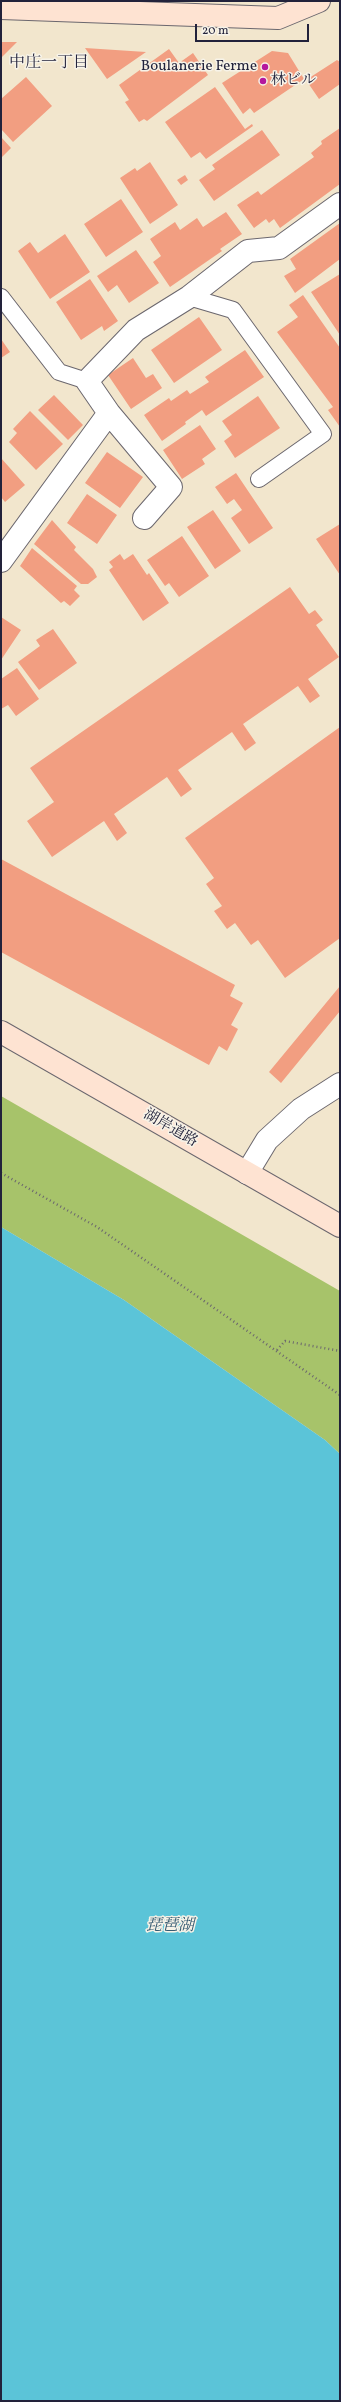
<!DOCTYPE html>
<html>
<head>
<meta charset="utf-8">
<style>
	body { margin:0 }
	#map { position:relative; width:341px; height:2402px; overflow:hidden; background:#f2e6cd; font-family:Vollkorn,serif }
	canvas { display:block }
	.frame { position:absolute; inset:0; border:2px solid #22223b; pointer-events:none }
	.scale { position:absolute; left:195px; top:24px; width:114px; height:18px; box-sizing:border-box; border:2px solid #22223b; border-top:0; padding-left:5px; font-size:12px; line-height:14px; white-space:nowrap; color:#22223b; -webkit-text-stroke:3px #f7f3e8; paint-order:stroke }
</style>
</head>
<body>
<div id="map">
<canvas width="341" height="2402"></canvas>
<div class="frame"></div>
<div class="scale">20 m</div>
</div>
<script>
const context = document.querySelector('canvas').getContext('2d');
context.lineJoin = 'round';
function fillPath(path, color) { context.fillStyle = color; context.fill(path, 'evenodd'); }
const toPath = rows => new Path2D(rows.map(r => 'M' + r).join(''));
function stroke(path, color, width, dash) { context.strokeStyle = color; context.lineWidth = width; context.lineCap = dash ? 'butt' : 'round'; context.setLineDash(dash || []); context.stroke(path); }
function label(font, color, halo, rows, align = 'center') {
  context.font = font + ' Vollkorn,"Noto Serif JP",serif'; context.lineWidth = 3; context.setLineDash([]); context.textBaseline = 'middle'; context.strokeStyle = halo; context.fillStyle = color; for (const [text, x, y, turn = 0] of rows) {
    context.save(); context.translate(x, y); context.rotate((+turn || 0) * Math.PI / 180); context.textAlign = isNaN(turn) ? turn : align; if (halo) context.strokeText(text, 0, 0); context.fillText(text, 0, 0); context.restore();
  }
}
const green = toPath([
	[1,1096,340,1291,340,1454,325,1440,124,1300,1,1227]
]);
const water = toPath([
	[1,1227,124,1300,325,1440,340,1454,340,2401,1,2401]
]);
const building = toPath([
	[1,42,17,42,1,58],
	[85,48,146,52,107,79],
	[169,49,179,63,193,53,208,75,147,121,144,119,139,122,125,102,129,100,119,85],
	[272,51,288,53,304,79,254,113,250,108,243,114,222,83],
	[337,60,340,62,340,84,319,99,306,80],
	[26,77,52,106,13,142,1,129,1,99],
	[215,87,245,129,252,124,253,126,206,159,200,152,191,158,165,122],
	[340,128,340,184,280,228,274,219,269,223,266,219,254,228,237,205,258,191,261,195,314,157,311,153,322,144,321,141],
	[262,130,280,155,214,201,199,180,215,169,212,165],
	[1,137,11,148,1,158],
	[150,162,178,205,150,224,120,178,135,168,137,171],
	[185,175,188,180,181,185,177,180],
	[121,199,143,232,106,257,84,224],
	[226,212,242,234,220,249,222,251,170,287,153,262,161,256,150,239,175,222,180,230,197,218,203,227],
	[340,223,340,259,295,293,284,276,296,269,290,259],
	[65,234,90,272,50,299,18,251,30,242,38,253],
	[136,250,159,283,129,303,117,285,108,292,97,276],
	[340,274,340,335,311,292],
	[90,279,118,321,104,331,102,326,81,340,56,302],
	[303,295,340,348,340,427,328,410,333,407,277,332,298,317,289,305],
	[199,317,222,350,174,383,151,350],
	[1,339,10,352,1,358],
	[245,350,264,377,206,416,202,410,185,422,186,424,162,441,144,415,169,398,171,401,187,390,190,394,209,382,205,377],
	[133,358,146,378,153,374,162,388,131,409,108,375],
	[54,395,83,425,68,440,38,410],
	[258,396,280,428,235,458,224,441,232,435,222,421],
	[30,411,63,444,36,470,9,442,17,433,13,429],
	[200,425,216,449,202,459,205,464,182,479,163,450],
	[107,452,143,477,120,508,85,483],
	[1,458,25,485,5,502,1,497],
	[236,473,273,528,249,544,231,518,242,510,234,499,227,504,215,487],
	[87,494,117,515,97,544,67,523],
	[213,510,241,551,215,569,187,527],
	[52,520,76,547,74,550,93,569,97,577,88,584,81,584,34,544],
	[340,524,340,575,316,539],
	[182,536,209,576,179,597,169,583,165,586,147,560],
	[32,548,77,586,74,590,80,596,70,606,64,601,61,603,20,566],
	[120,554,124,560,133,554,147,575,149,573,169,603,143,621,109,570,113,567,109,562],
	[290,587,309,614,315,610,323,620,316,625,339,657,308,679,320,696,310,703,298,686,243,724,256,743,245,751,232,732,178,770,192,789,181,797,167,777,114,814,127,833,117,841,104,821,52,857,27,821,54,802,30,768],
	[1,617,21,630,1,660],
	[53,629,77,663,39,690,18,662,40,646,36,640],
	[17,668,39,699,16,716,8,705,1,709,1,679],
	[340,727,340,938,285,978,258,940,251,945,235,923,227,929,214,911,222,906,206,884,214,878,185,838],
	[1,859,235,985,230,996,243,1003,231,1025,238,1029,227,1051,219,1046,209,1065,1,952],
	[340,986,340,1011,281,1083,269,1072]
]);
const path = toPath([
	[1,1173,97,1227,340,1395],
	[277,1350,285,1341,340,1351]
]);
const lane = toPath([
	[1,297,59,372,87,381],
	[189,297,233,310,323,434,259,479]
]);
const street = toPath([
	[109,413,171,487,144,518],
	[1,561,109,413,87,381,136,330,189,297,248,251,279,248,340,204],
	[247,1173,267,1140,301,1109,340,1084]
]);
const secondary = toPath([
	[1,8,278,18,319,1],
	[1,1032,340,1226]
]);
const markers = [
	[265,67,4,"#b5179e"],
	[263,81,4,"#b5179e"]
];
const poiNames = [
	["Boulanerie Ferme",257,67],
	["林ビル",271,81,"left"]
];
const streetNames = [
	["湖岸道路",170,1129,30]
];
const neighbourhoodNames = [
	["中庄一丁目",49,64]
];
const waterNames = [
	["琵琶湖",170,1927]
];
fillPath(green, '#a7c36a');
fillPath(water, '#5bc4d8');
fillPath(building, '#f29e81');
stroke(lane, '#6b676e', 18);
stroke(street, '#6b676e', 24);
stroke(secondary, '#6b676e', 24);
stroke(path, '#6b676e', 2.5, [1, 3]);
stroke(lane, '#fff', 16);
stroke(street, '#fff', 22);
stroke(secondary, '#fee3d2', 22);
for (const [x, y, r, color] of markers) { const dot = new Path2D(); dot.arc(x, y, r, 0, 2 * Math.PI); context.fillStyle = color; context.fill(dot); stroke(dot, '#f7f3e8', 1.5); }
label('15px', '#22223b', '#f7f3e8', poiNames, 'right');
label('15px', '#22223b', '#f7f3e8', streetNames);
label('16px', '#22223b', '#f7f3e8', neighbourhoodNames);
label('italic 16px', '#365b72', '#f7f3e8', waterNames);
</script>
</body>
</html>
